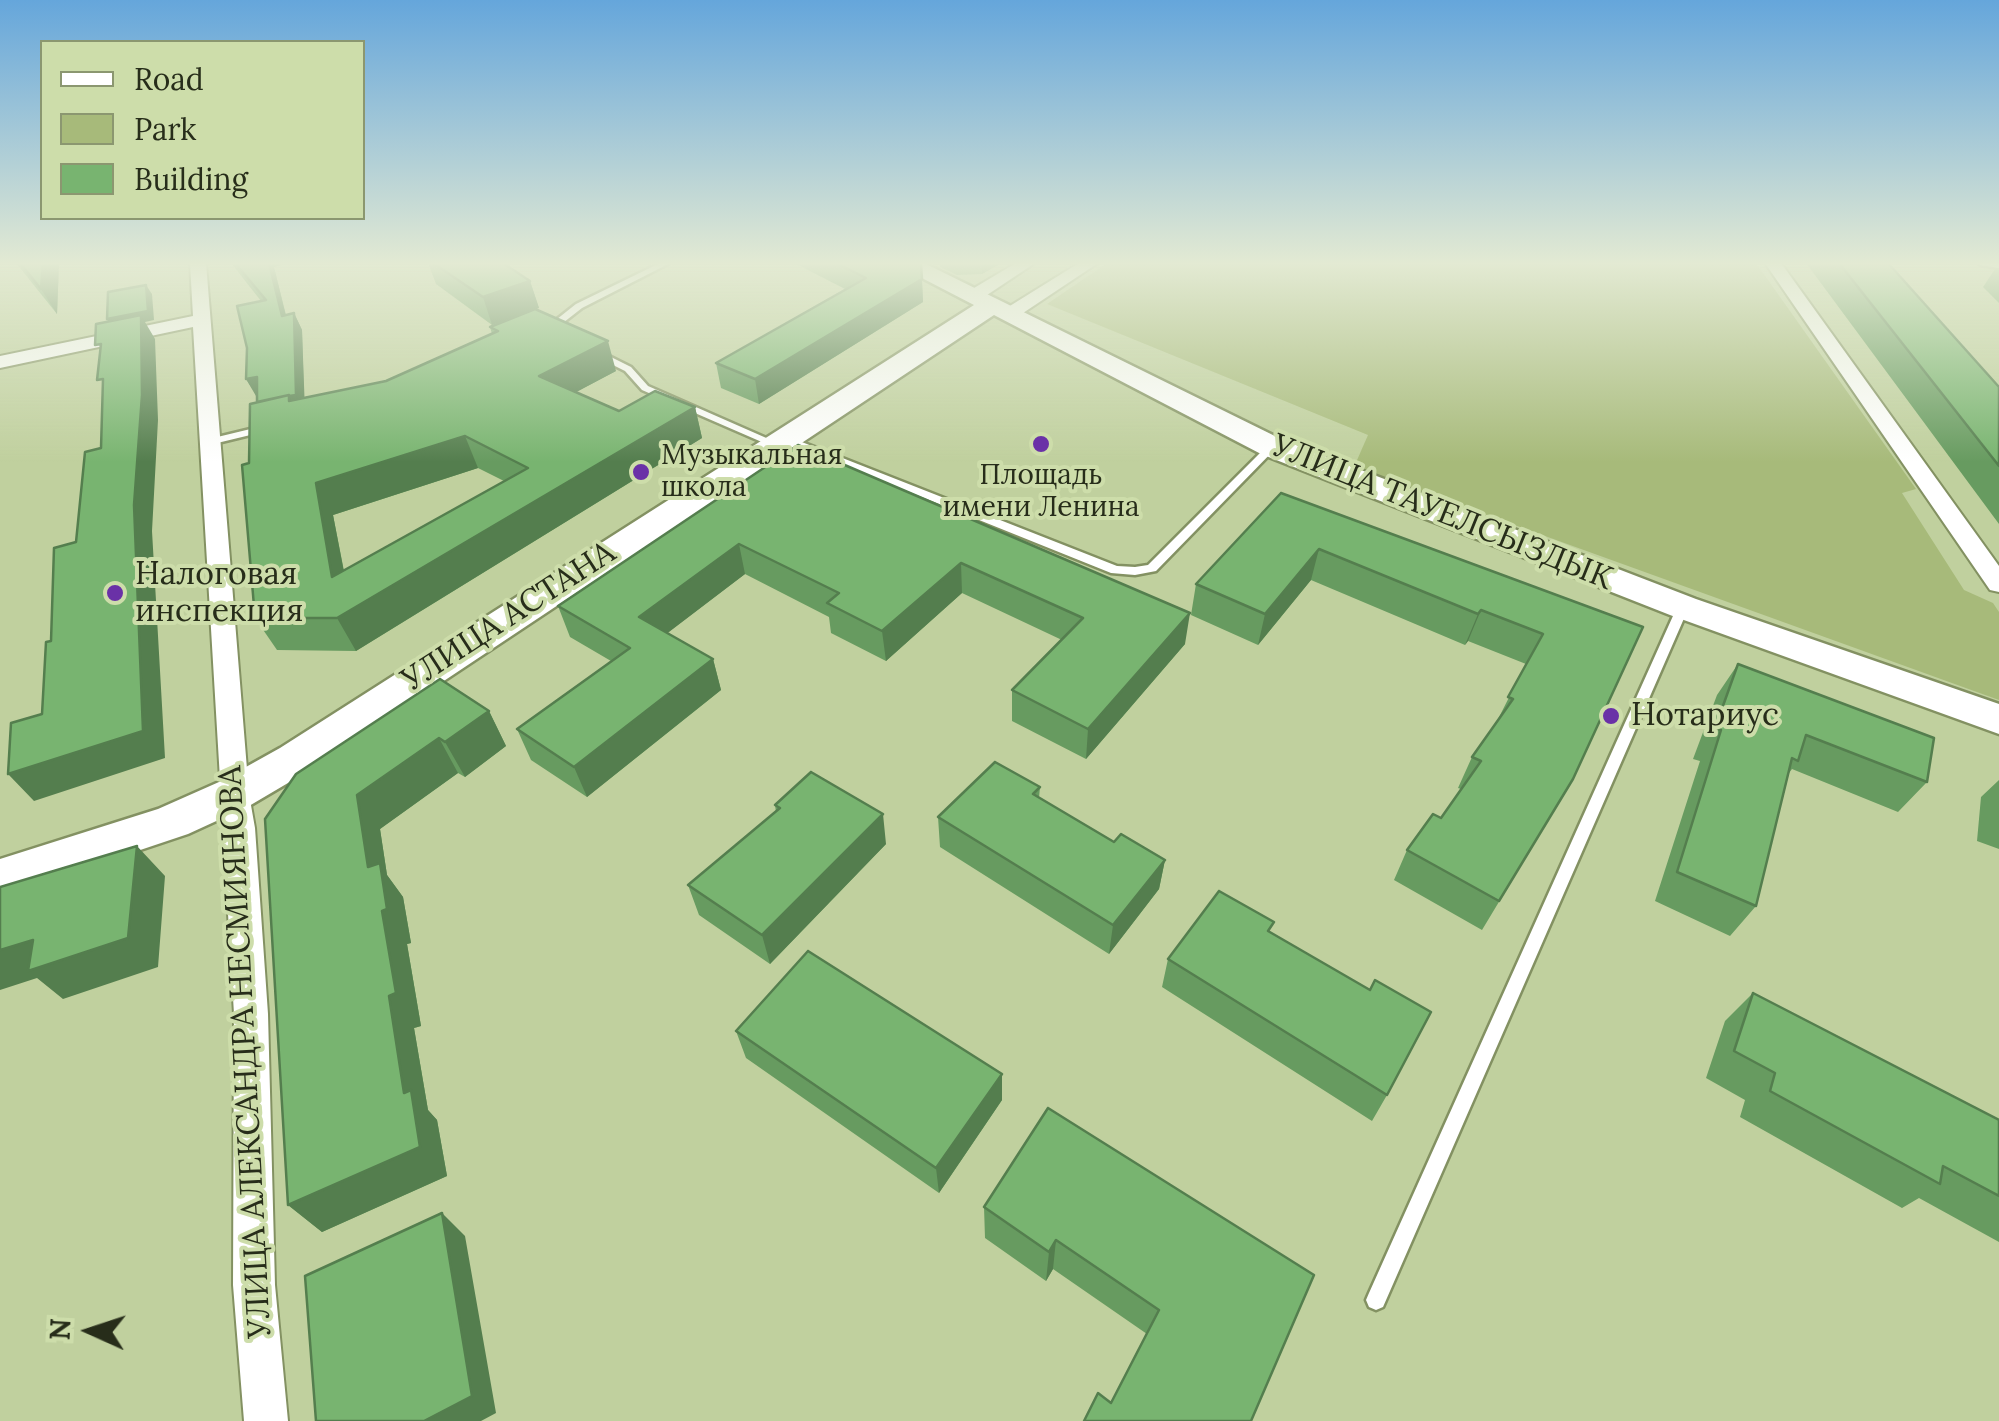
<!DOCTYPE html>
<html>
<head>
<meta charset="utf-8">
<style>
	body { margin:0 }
	#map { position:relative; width:1999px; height:1421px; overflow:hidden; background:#c0d09e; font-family:Lora,serif }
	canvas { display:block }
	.legend { position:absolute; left:40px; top:40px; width:325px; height:180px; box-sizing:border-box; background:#cdddaa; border:2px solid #8b9770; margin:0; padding:12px 18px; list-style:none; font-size:30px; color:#272d1a }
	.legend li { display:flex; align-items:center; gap:20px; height:50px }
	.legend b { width:50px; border:2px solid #8b9770 }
	.north { position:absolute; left:40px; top:1281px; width:100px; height:100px; -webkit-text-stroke:8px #cdddaa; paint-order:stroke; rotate:273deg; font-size:28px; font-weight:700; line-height:40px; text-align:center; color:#272d1a }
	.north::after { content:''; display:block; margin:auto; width:35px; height:45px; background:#272d1a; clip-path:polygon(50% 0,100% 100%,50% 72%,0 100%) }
</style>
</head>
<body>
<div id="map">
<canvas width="1999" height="1421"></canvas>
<ul class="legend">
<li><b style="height:12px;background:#fff"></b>Road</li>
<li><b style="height:28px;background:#a7ba7a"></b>Park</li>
<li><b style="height:28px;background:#78b470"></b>Building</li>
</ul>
<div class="north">N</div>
</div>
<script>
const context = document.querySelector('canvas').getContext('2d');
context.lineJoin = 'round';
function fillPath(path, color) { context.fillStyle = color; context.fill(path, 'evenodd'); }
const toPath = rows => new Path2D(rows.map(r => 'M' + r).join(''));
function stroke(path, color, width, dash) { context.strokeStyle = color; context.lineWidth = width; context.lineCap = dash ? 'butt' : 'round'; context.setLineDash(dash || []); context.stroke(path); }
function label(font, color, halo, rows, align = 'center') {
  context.font = font + ' Lora,serif'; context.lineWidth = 8; context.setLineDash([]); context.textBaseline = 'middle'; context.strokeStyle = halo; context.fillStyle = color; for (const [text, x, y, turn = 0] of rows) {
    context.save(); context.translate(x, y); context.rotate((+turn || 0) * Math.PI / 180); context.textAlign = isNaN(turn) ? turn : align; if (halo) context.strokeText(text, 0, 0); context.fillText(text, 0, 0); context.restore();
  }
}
const green = toPath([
	[1107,263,1756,263,1916,489,1902,493,1964,590,1993,603,1999,612,1999,700,1354,467,1368,435,1047,304]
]);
const lane = toPath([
	[660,263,670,263,582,308,550,333,542,331,576,304,660,263],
	[1979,263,1999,264,1999,268,1980,265,1979,263],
	[597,353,603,353,631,367,648,386,780,444,775,447,771,446,642,390,625,371,597,357,597,353],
	[267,425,272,428,271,430,209,445,204,442,205,440,267,425],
	[784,435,1117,566,1135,567,1148,565,1268,445,1272,444,1277,447,1156,571,1135,575,1111,573,780,440,779,438,784,435],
	[1683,603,1689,607,1383,1307,1376,1310,1369,1307,1366,1300,1369,1293,1677,607,1683,603]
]);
const street = toPath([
	[190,263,206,263,249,794,255,828,268,1014,275,1285,288,1421,244,1421,233,1285,234,1014,193,327,0,368,0,356,193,316,190,263],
	[1016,263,1035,263,981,299,969,299,969,291,1016,263],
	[1079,263,1098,263,1017,317,1005,317,1005,309,1079,263],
	[1765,263,1781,263,1999,566,1999,592,1990,590,1765,263]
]);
const secondary = toPath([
	[893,263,924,263,1283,440,1696,599,1999,704,1999,734,1670,615,1261,454,994,315,310,770,249,806,188,834,0,897,0,859,158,809,219,782,280,748,974,305,893,263]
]);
const wall = toPath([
	[16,263,59,263,57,314],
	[231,263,280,263,281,265,274,267,286,315,294,313,302,330,304,398,386,381,492,334,490,327,533,310,492,325,436,284,428,263,503,263,530,281,539,308,535,309,616,371,576,392,619,411,695,407,702,438,356,651,277,650,255,618,249,463,257,396,246,379,261,301],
	[478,468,504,481,344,571,333,515],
	[794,263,921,263,923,302,759,404,721,388,716,363,845,289],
	[940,263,1001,263,982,274,957,275,940,267],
	[1806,263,1888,263,1999,387,1999,524],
	[1995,269,1999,269,1999,303,1983,287],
	[798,445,1185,644,1086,759,1012,721,1012,690,1062,640,962,593,886,661,831,633,829,617,745,574,667,633,713,659,721,690,587,797,531,760,517,729,611,661,570,637,558,606],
	[1281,493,1643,627,1573,779,1482,930,1394,880,1407,850,1441,818,1461,789,1458,788,1472,757,1494,727,1526,664,1468,641,1465,645,1311,580,1258,645,1191,615,1196,584],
	[1738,664,1927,782,1898,812,1792,769,1789,773,1756,906,1730,936,1655,901,1700,761,1693,759,1717,695],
	[489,711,506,746,465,777,458,773,380,829,387,875,403,897,411,943,407,944,421,1026,414,1028,428,1110,437,1120,447,1176,322,1232,288,1205,265,819],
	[1999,780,1999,849,1977,841,1981,797],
	[1040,787,1039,798,1114,842,1165,860,1159,889,1109,954,940,847,938,817],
	[775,805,886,844,770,964,699,915,688,885,776,812],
	[1271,933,1370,990,1387,1095,1372,1121,1162,987,1168,959],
	[1753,993,1999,1120,1999,1242,1919,1198,1902,1208,1740,1117,1745,1100,1706,1078,1725,1021],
	[736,1031,1002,1074,1002,1100,939,1193,746,1058],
	[984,1207,1314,1275,1084,1421,1111,1403,1147,1334,1053,1269,1046,1281,985,1238]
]);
const shadedWall = toPath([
	[43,263,59,263,57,314,41,289],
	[269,263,280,263,281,265,274,267,290,333,282,316],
	[982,263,1001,263,982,274],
	[922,279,923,302,759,404,755,379],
	[530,281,539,308,492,325,483,297],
	[146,285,152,294,154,320,145,322,155,339,158,420,152,531,165,758,34,801,8,774,143,731,113,329,107,319],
	[294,313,302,330,305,412,267,421],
	[608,341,616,371,550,406,539,376],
	[257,377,266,394,256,396,246,379],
	[695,407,702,438,356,651,337,618],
	[465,436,478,468,333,515,351,609,332,577,316,483],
	[739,544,745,574,648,648,639,617],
	[1319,549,1311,580,1258,645,1265,614],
	[961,563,962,593,886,661,882,631],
	[1481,610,1468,641,1465,645,1478,614],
	[1190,613,1185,644,1086,759,1088,729],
	[713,659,721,690,587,797,574,767],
	[489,711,506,746,465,777,445,742],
	[439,738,458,773,380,829,387,875,403,897,411,943,407,944,421,1026,414,1028,428,1110,437,1120,447,1176,322,1232,288,1205,404,1093,357,795],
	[883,814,886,844,770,964,762,935],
	[137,846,165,876,158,967,63,999,37,978,0,990,0,950,33,940],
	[1165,860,1159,889,1109,954,1113,925],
	[1002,1074,1002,1100,939,1193,936,1168],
	[442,1213,465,1236,496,1413,481,1421,424,1421],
	[1056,1240,1053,1269,1046,1281,1049,1252]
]);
const building = toPath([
	[20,263,43,263,41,289,20,263],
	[235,263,269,263,282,316,294,313,296,395,289,396,289,395,257,402,257,377,246,379,247,348,237,306,266,300,235,263],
	[433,263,503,263,530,281,483,297,433,263],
	[836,263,921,263,922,279,755,379,716,363,866,278,836,263],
	[1839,263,1888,263,1999,387,1999,466,1839,263],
	[146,285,148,311,107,319,108,292,146,285],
	[535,309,608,341,539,376,619,411,655,391,695,407,337,618,255,618,242,465,249,463,250,404,289,395,289,401,386,381,498,331,490,327,535,309],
	[465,436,528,468,332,577,316,483,465,436],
	[141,315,142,395,134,505,143,731,8,774,11,723,42,714,46,642,51,641,54,548,76,542,85,452,101,448,103,379,97,380,101,344,95,345,96,324,141,315],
	[798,445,1190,613,1088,729,1012,690,1083,618,961,563,882,631,827,603,839,593,739,544,639,617,713,659,574,767,517,729,630,648,558,606,798,445],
	[1281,493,1643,627,1573,779,1499,901,1407,850,1433,814,1441,818,1481,761,1472,757,1513,699,1508,697,1543,634,1481,610,1478,614,1319,549,1265,614,1196,584,1281,493],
	[1738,664,1934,738,1927,782,1806,735,1798,761,1792,758,1756,906,1677,872,1721,730,1715,728,1738,664],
	[440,679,489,711,445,742,439,738,357,795,368,867,380,863,387,909,382,911,396,993,389,996,404,1093,411,1090,420,1147,288,1205,265,819,296,774,440,679],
	[995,762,1040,787,1033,794,1114,842,1121,834,1165,860,1113,925,938,817,995,762],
	[811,772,883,814,762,935,688,885,780,808,775,805,811,772],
	[137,846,128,938,28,971,33,940,0,950,0,887,137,846],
	[1219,891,1274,922,1268,931,1370,990,1375,980,1431,1012,1387,1095,1168,959,1219,891],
	[808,951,1002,1074,936,1168,736,1031,808,951],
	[1753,993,1999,1120,1999,1196,1943,1166,1940,1184,1770,1091,1775,1073,1734,1051,1753,993],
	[1048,1108,1314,1275,1251,1421,1084,1421,1098,1393,1111,1403,1159,1310,1056,1240,1049,1252,984,1207,1048,1108],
	[442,1213,472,1396,424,1421,316,1421,305,1276,442,1213]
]);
const markers = [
	[1041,444,10,"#6a31a7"],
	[641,472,10,"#6a31a7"],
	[115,593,10,"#6a31a7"],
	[1611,716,10,"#6a31a7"]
];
const farPoinames = [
	["Музыкальная",661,456],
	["школа",661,488],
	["Площадь",1041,476,"center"],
	["имени Ленина",1041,508,"center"]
];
const streetNames = [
	["УЛИЦА ТАУЕЛСЫЗДЫК",1442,513,22],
	["УЛИЦА АСТАНА",509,617,-33],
	["УЛИЦА АЛЕКСАНДРА НЕСМИЯНОВА",246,1052,-93]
];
const poiNames = [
	["Налоговая",135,575],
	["инспекция",135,612],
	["Нотариус",1631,716]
];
fillPath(green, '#a7ba7a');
stroke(lane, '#839162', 5);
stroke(street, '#839162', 4);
stroke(secondary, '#839162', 5);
fillPath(lane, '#fff');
fillPath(street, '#fff');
fillPath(secondary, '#fff');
fillPath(wall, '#679b60');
fillPath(shadedWall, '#547e4e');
fillPath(building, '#78b470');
stroke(building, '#547e4e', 2.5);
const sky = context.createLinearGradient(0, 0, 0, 462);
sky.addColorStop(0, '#65a6db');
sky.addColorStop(0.57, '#e3ead3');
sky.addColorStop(1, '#e3ead300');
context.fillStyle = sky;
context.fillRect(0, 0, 1999, 462);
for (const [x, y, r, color] of markers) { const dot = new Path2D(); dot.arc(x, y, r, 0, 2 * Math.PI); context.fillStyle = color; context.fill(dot); stroke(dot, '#cdddaa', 4); }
label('28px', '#272d1a', '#cdddaa', farPoinames, 'left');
label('32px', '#272d1a', '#cdddaa', streetNames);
label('32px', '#272d1a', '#cdddaa', poiNames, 'left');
</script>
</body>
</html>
